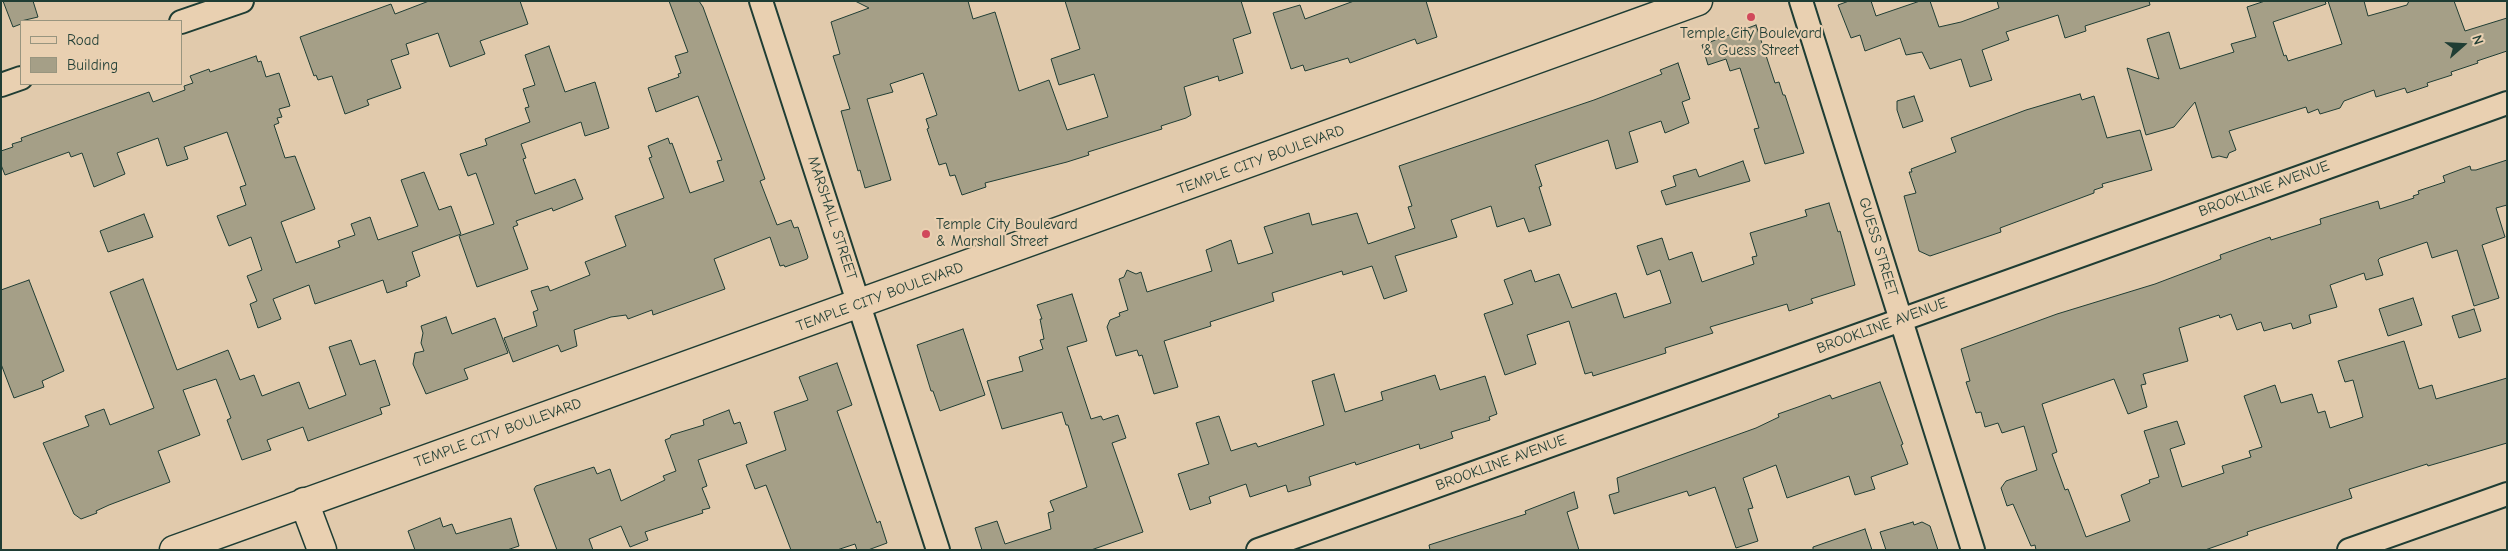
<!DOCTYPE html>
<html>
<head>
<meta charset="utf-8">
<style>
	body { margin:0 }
	#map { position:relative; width:2508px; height:551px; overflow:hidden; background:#e1caac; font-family:"Comic Neue",sans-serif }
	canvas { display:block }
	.frame { position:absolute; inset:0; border:2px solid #1f3d34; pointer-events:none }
	.legend { position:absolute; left:20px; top:20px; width:162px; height:65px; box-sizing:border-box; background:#e9d0b1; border:1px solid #98957f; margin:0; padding:6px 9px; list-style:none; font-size:15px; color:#1f3d34 }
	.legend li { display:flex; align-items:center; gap:10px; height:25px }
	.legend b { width:25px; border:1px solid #98957f }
	.north { position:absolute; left:2438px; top:20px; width:50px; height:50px; -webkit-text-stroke:4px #e9d0b1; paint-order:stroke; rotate:71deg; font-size:14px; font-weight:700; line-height:20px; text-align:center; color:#1f3d34 }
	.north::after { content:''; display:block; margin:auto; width:18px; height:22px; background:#1f3d34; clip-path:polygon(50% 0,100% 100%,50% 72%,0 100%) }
</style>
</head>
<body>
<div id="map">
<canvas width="2508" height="551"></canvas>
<div class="frame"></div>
<ul class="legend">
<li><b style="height:6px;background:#e9d0b1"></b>Road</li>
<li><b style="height:14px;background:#a59f87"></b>Building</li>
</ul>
<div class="north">N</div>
</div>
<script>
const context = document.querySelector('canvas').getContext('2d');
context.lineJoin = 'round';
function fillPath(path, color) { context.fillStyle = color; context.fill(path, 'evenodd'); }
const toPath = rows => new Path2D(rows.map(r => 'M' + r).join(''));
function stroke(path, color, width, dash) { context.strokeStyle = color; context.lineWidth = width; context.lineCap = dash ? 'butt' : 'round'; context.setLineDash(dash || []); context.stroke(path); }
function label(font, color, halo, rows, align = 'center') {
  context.font = font + ' "Comic Neue",sans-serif'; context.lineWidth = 4.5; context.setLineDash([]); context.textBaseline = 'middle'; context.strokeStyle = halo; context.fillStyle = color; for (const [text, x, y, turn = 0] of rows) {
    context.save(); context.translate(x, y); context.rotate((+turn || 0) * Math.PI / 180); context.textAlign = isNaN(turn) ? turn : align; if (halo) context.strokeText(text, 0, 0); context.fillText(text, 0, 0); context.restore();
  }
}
const building = toPath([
	[3,1,33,1,38,17,21,21,21,24,13,27,3,1],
	[429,1,520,1,528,24,480,41,485,54,450,67,438,33,406,44,409,54,391,60,401,88,367,100,369,105,345,114,332,76,318,80,316,75,314,76,300,37,391,4,395,14,429,1],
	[669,1,699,1,703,7,765,179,760,181,777,225,791,220,794,228,798,227,808,257,807,259,785,267,784,265,780,266,770,237,714,259,725,289,653,315,652,310,628,319,626,315,611,317,574,330,577,346,561,352,558,345,513,362,504,338,537,326,533,312,538,310,531,291,548,286,550,291,590,275,585,262,626,246,615,216,664,198,649,158,652,157,648,146,668,138,670,144,672,143,690,193,724,181,717,161,722,160,698,96,656,112,648,88,679,77,678,74,681,73,675,56,688,52,669,1],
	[855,1,968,1,973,19,995,12,1019,91,1049,80,1067,130,1108,117,1094,74,1059,85,1051,59,1080,49,1065,1,1241,1,1251,33,1233,39,1243,73,1219,81,1218,76,1184,87,1191,115,1186,118,1161,126,1162,129,1088,152,1089,155,1067,162,985,183,986,187,962,195,955,175,950,176,946,163,939,165,927,129,929,128,926,119,937,115,923,73,890,84,893,92,867,99,891,180,865,188,860,170,858,171,841,111,850,109,833,56,840,54,831,22,869,8,855,1],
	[1354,1,1426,1,1437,37,1417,44,1415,39,1350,63,1348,58,1305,71,1303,65,1291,69,1273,13,1300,5,1305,19,1354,1],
	[1849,1,1871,1,1876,16,1920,1,1930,1,1939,27,1961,22,1999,8,1997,1,2149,1,2150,5,2085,26,2086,31,2065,38,2058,15,2006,32,2009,40,1982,50,1992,80,1970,87,1961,59,1930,69,1922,52,1906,55,1900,38,1865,51,1860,35,1851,38,1838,5,1849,1],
	[2265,1,2325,1,2326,4,2273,22,2284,56,2286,55,2288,61,2342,44,2328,1,2364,1,2368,16,2407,5,2409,1,2454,1,2465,31,2507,18,2507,51,2477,61,2478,63,2451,72,2452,75,2427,83,2428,86,2407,93,2405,88,2376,97,2374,90,2344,101,2340,108,2320,114,2318,109,2308,113,2306,107,2229,131,2236,150,2229,153,2227,158,2219,156,2212,158,2195,102,2174,127,2146,135,2127,68,2159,79,2147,39,2169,32,2180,69,2234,52,2231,44,2256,37,2247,7,2265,1],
	[1756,25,1775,83,1779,82,1783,95,1785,95,1804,153,1765,164,1754,129,1759,128,1740,68,1730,71,1726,59,1708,65,1702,45,1756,25],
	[549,46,565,92,595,82,609,128,585,136,581,122,521,144,526,158,523,159,535,194,575,179,583,199,553,211,552,208,516,221,518,225,513,227,528,269,477,287,459,236,494,224,476,173,468,176,460,154,487,145,485,139,530,122,525,108,529,107,523,89,535,85,525,55,549,46],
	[256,56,258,62,261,61,266,77,279,73,290,106,279,109,282,117,277,118,279,123,274,125,285,158,295,156,315,209,281,222,296,263,340,247,338,241,355,235,351,224,370,217,378,240,418,226,401,180,424,172,439,210,451,206,461,234,412,252,420,276,406,282,407,286,387,293,383,280,315,304,309,285,273,299,281,319,258,328,250,304,257,301,247,276,262,270,251,237,229,246,217,216,246,205,240,187,246,185,227,132,184,147,188,159,167,166,158,138,117,153,125,174,94,187,82,153,71,157,69,152,5,175,1,165,1,151,13,147,12,144,22,141,21,138,149,92,153,102,185,90,184,86,193,83,190,76,209,69,210,72,256,56],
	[1678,63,1690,99,1682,102,1689,123,1665,133,1661,121,1629,132,1638,162,1616,169,1608,140,1535,165,1542,186,1539,187,1551,225,1529,232,1524,218,1497,227,1491,206,1451,220,1457,237,1395,256,1407,291,1384,299,1372,266,1343,275,1342,271,1272,293,1274,301,1210,322,1211,326,1164,341,1178,387,1154,394,1142,355,1139,356,1137,350,1116,356,1107,327,1110,320,1120,316,1119,313,1128,310,1119,279,1124,277,1127,270,1136,274,1141,272,1147,292,1212,271,1206,250,1231,240,1238,264,1273,253,1264,227,1309,213,1312,225,1357,213,1368,244,1415,228,1408,207,1412,206,1399,166,1594,100,1662,74,1660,70,1678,63],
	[2080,94,2082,100,2094,96,2107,138,2140,130,2152,170,2102,184,2103,187,2094,190,2094,193,2000,228,2001,232,1930,256,1919,251,1904,196,1916,193,1909,172,1912,172,1911,169,1956,152,1951,138,2026,110,2080,94],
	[1914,96,1923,121,1903,128,1897,110,1897,101,1914,96],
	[2507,160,2507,205,2496,208,2505,237,2482,245,2499,298,2474,306,2457,250,2432,258,2427,242,2380,258,2378,260,2383,275,2366,280,2364,273,2330,285,2337,307,2309,315,2311,323,2293,329,2291,323,2264,331,2261,322,2237,330,2231,314,2220,318,2219,315,2179,328,2188,361,2143,374,2146,384,2141,385,2147,407,2128,414,2114,379,2042,404,2057,452,2052,454,2065,490,2068,489,2086,537,2130,521,2121,495,2150,483,2149,480,2159,477,2144,431,2177,421,2185,444,2170,449,2182,487,2224,473,2222,466,2251,457,2249,451,2262,447,2244,396,2275,385,2281,403,2312,394,2318,413,2325,411,2330,428,2363,417,2353,380,2345,382,2338,361,2404,341,2419,389,2432,385,2436,399,2507,378,2507,443,2428,466,2427,464,2349,489,2352,498,2247,532,2248,535,2205,550,2036,550,2035,545,2031,546,2013,504,2007,506,2001,488,2006,481,2037,470,2024,426,2002,433,1998,423,1985,427,1981,412,1976,413,1966,382,1970,381,1961,349,2057,314,2155,284,2221,259,2220,255,2270,237,2271,240,2321,224,2320,219,2378,201,2380,209,2414,198,2413,196,2419,194,2418,191,2445,182,2443,176,2470,166,2471,170,2476,170,2507,160],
	[1743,161,1750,181,1666,205,1661,191,1676,186,1673,176,1696,169,1699,177,1743,161],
	[1829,203,1838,232,1840,231,1855,285,1811,299,1813,303,1789,311,1787,304,1710,327,1713,333,1665,348,1666,353,1593,376,1592,372,1585,374,1569,321,1527,335,1536,364,1505,375,1484,314,1513,304,1504,280,1531,270,1535,282,1559,274,1572,308,1616,293,1624,318,1671,303,1660,270,1647,275,1637,246,1662,238,1669,260,1692,252,1702,282,1754,264,1752,257,1757,256,1750,233,1807,216,1805,210,1829,203],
	[144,214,153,237,108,252,100,231,144,214],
	[143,279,177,370,228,350,240,380,254,375,262,396,299,382,309,409,346,395,329,347,351,340,360,365,375,360,390,405,380,408,382,414,308,441,303,427,267,440,271,450,242,460,227,420,231,418,216,379,183,390,200,435,158,451,170,482,109,505,96,511,97,513,81,519,74,514,43,443,89,426,85,416,104,409,110,425,154,408,110,292,143,279],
	[29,280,64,371,42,381,44,387,14,398,1,364,1,290,29,280],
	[1072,294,1087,341,1067,347,1091,419,1101,416,1103,420,1118,415,1126,438,1112,443,1143,532,1091,550,982,550,975,528,997,521,1005,544,1051,529,1048,513,1054,511,1050,501,1087,487,1068,425,1066,425,1062,412,1002,429,987,381,1023,371,1019,357,1043,349,1040,340,1044,339,1040,319,1042,319,1037,305,1072,294],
	[2413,298,2422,325,2388,336,2379,309,2413,298],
	[2474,309,2481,331,2459,338,2452,316,2474,309],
	[446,317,452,334,495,318,508,353,464,369,468,379,426,394,413,364,415,353,424,351,421,343,423,333,421,326,446,317],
	[963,329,985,395,940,411,933,391,931,391,917,345,963,329],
	[837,363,852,405,837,411,877,523,880,521,887,543,868,550,857,550,855,544,837,550,791,550,766,485,755,489,746,465,786,450,774,412,808,400,799,377,837,363],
	[1334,374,1345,412,1383,400,1381,392,1435,375,1440,390,1485,376,1497,414,1489,417,1490,420,1451,432,1453,438,1420,449,1419,444,1356,465,1355,462,1309,477,1311,485,1288,492,1286,485,1250,497,1246,484,1209,497,1211,503,1190,510,1178,474,1209,464,1196,423,1219,416,1231,451,1256,443,1258,447,1324,425,1312,381,1334,374],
	[1880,382,1903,444,1901,445,1908,464,1871,477,1875,489,1855,495,1849,476,1787,498,1776,465,1743,478,1753,508,1748,509,1758,541,1736,548,1715,487,1689,496,1687,491,1614,514,1609,495,1619,492,1617,478,1756,428,1779,417,1778,414,1798,407,1830,395,1832,399,1880,382],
	[729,410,734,424,740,422,747,443,698,460,707,486,702,488,710,508,702,510,703,513,645,532,648,540,630,547,621,526,589,539,593,550,557,550,534,489,536,486,594,467,597,474,610,469,621,501,665,480,663,476,676,471,665,440,670,438,671,435,704,425,703,420,729,410],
	[1574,492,1578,508,1567,512,1579,550,1430,550,1429,545,1526,514,1525,511,1574,492],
	[440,518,443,527,452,524,456,534,511,518,519,546,507,550,415,550,408,531,440,518],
	[1913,522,1914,525,1922,522,1930,526,1938,550,1886,550,1880,532,1913,522],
	[1865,529,1872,550,1813,550,1813,547,1865,529]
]);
const street = toPath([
	[761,1,938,550],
	[1801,1,1973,550],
	[181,22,242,1],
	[1,85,21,78],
	[1258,550,2507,103],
	[2349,550,2507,494]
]);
const secondary = toPath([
	[304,502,322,550],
	[174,550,1698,1]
]);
const markers = [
	[1751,17,5,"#d1495b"],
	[926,234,5,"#d1495b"]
];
const poiNames = [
	["Temple City Boulevard",1751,34],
	["& Guess Street",1751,51],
	["Temple City Boulevard",936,225,"left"],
	["& Marshall Street",936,242,"left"]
];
const streetNames = [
	["TEMPLE CITY BOULEVARD",1261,160,-20],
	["BROOKLINE AVENUE",2264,189,-20],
	["MARSHALL STREET",832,218,72],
	["GUESS STREET",1878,247,73],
	["TEMPLE CITY BOULEVARD",880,297,-20],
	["BROOKLINE AVENUE",1882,326,-20],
	["TEMPLE CITY BOULEVARD",498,433,-20],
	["BROOKLINE AVENUE",1501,463,-20]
];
fillPath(building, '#a59f87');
stroke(building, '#1f3d34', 1);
stroke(street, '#1f3d34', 26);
stroke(secondary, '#1f3d34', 31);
stroke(street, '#e9d0b1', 22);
stroke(secondary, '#e9d0b1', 28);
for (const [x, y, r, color] of markers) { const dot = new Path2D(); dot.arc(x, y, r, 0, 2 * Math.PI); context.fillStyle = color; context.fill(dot); stroke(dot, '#e9d0b1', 2); }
label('15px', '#1f3d34', '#e9d0b1', poiNames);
label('15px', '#1f3d34', '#e9d0b1', streetNames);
</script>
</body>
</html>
